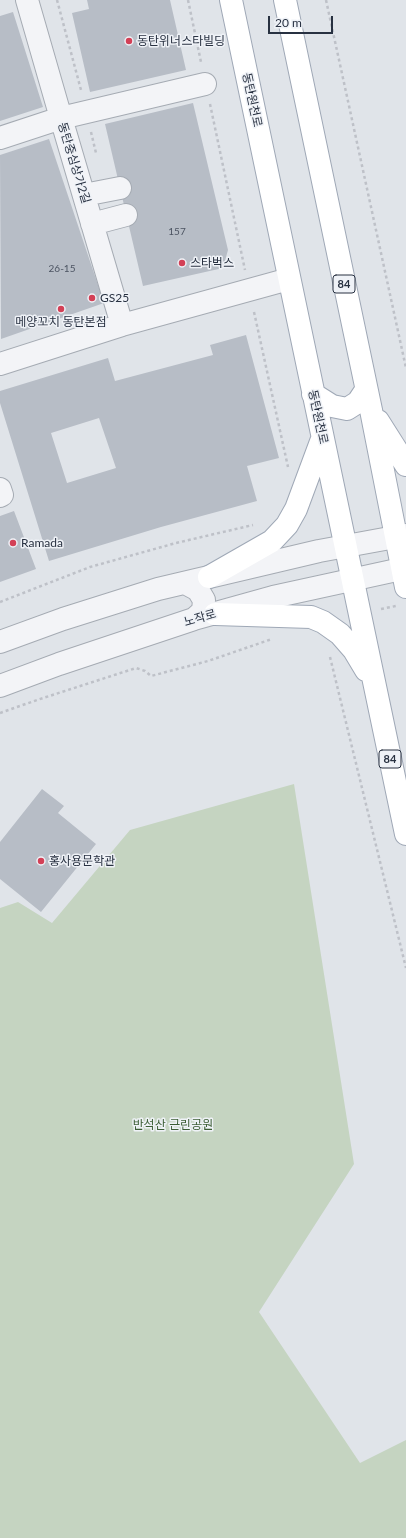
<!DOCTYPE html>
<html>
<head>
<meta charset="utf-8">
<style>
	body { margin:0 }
	#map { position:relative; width:406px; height:1538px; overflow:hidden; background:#e0e4e9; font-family:Lato,sans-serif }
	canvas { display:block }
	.scale { position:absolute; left:268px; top:16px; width:65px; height:18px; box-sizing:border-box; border:2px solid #283141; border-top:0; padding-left:5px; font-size:12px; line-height:14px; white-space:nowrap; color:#283141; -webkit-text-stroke:3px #eff2f7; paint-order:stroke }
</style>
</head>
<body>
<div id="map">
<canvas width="406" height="1538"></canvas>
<div class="scale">20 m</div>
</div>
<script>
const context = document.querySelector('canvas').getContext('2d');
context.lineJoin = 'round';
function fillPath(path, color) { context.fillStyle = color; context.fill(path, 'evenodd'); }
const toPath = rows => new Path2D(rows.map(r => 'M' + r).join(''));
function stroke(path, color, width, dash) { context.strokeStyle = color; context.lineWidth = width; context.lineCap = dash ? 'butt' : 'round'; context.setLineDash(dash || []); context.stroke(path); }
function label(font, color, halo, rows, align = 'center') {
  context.font = font + ' Lato,"Noto Sans KR",sans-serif'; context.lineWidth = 3; context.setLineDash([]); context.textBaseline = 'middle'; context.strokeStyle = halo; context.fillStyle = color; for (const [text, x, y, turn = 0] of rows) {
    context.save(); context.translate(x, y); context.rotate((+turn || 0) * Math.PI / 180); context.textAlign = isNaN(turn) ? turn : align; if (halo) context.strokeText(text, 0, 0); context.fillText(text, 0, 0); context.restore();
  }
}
const green = toPath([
	[294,784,354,1164,259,1312,360,1463,406,1440,406,1538,0,1538,0,908,18,902,52,923,130,830]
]);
const building = toPath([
	[87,0,170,0,186,70,90,92,72,13,89,9],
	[13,12,43,107,0,121,0,16],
	[193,103,228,250,223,268,143,286,105,124],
	[49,139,104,303,1,339,0,155],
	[246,335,279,458,247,466,257,501,161,527,49,561,0,403,0,391,108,358,115,381,213,355,210,345],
	[99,418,116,468,67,483,51,433],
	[14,511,36,569,0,582,0,516],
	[42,789,64,806,58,813,96,844,41,912,0,879,0,842]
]);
const path = toPath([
	[57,0,81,90],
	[188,0,201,62],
	[326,0,406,368],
	[210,104,245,270],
	[91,132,96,153],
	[254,312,288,467],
	[0,602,90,567,176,543,253,525],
	[381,609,396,606],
	[330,657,406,968],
	[0,713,37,700,136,668,145,671,151,676,208,661,272,639]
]);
const minor = toPath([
	[27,0,61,118,122,325],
	[0,138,61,118,205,84],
	[84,195,120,188],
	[92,224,126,215],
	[0,364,122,325,289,279],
	[0,489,2,495,0,496],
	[185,583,198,590,204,600,203,611,194,619],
	[0,642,63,619,158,589,319,551,406,535],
	[0,686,59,664,194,619,273,597,406,568]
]);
const major = toPath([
	[231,0,406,834],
	[285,0,371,410,406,587],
	[313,394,332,406,347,409,358,402,366,390],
	[378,421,406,465],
	[209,577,272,541,287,525,296,509,322,439],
	[215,614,311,617,323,622,340,634,354,650,366,670]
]);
const markers = [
	[129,41,4,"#d34056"],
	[182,263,4,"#d34056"],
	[92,298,4,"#d34056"],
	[61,309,4,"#d34056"],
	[13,543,4,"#d34056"],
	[41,861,4,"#d34056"]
];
const numberNames = [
	["157",177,232],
	["26-15",62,269]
];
const shields = [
	[344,284,22],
	[390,759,22]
];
const shieldNames = [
	["84",344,284],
	["84",390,759]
];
const poiNames = [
	["동탄위너스타빌딩",137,41],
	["스타벅스",190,263],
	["GS25",100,298],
	["메양꼬치 동탄본점",61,322,"center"],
	["Ramada",21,543],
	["홍사용문학관",49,861]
];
const streetNames = [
	["동탄원천로",252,100,78],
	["동탄중심상가2길",74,163,73],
	["동탄원천로",318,417,78],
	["노작로",200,618,-16]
];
const parkNames = [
	["반석산 근린공원",173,1125]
];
fillPath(green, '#c5d4c1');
fillPath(building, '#b7bdc6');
stroke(minor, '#a5abb3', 24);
stroke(major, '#9fa8b6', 24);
stroke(path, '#bec1c8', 2.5, [3, 3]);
stroke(minor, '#f3f4f7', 22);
stroke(major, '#fff', 22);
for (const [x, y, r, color] of markers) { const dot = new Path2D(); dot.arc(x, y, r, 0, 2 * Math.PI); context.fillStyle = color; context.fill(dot); stroke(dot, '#eff2f7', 1.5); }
label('10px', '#4c5462', null, numberNames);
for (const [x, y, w] of shields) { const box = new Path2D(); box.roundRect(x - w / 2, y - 9, w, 18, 3); context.fillStyle = '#eff2f7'; context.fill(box); stroke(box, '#283141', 1); }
label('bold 11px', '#283141', null, shieldNames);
label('12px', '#283141', '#eff2f7', poiNames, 'left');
label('12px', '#283141', '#eff2f7', streetNames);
label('12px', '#3c5e35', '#eff2f7', parkNames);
</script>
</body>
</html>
